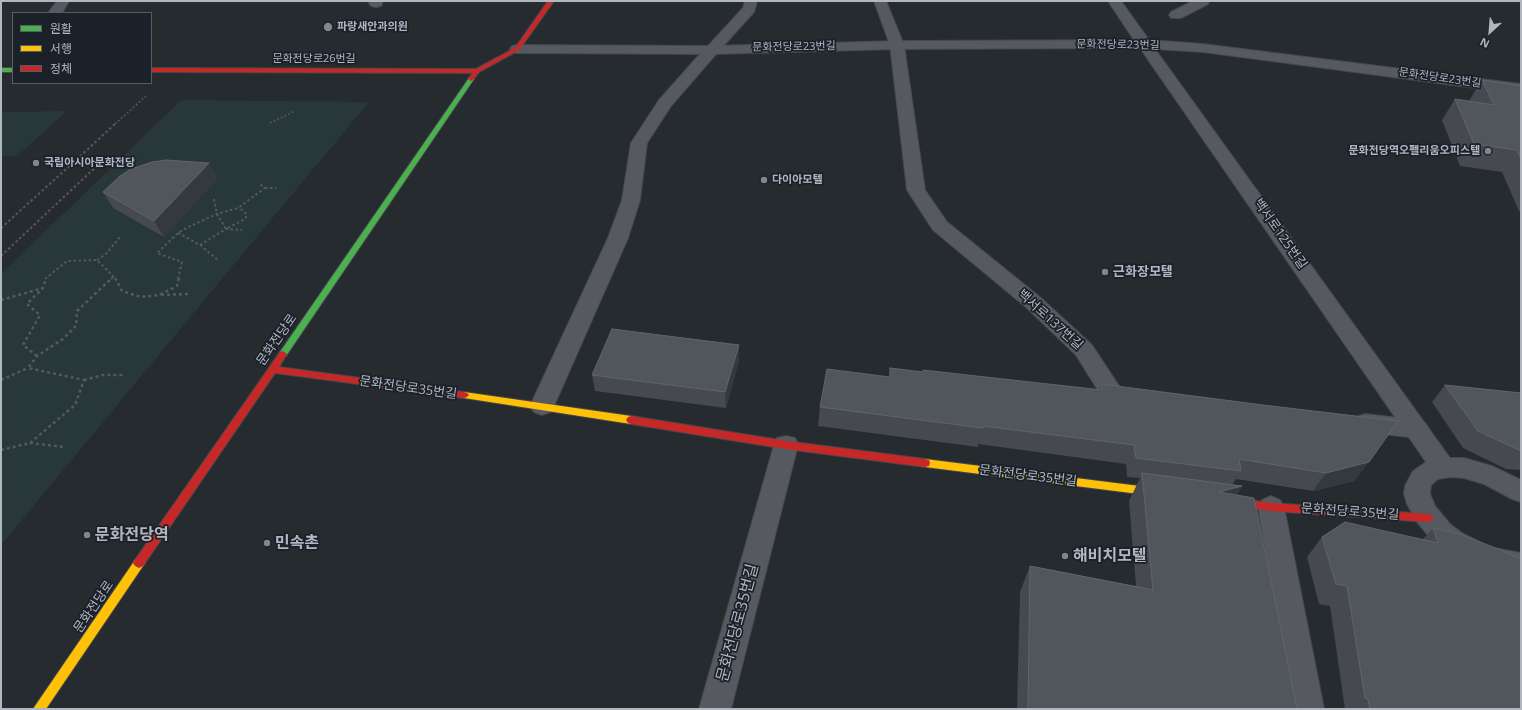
<!DOCTYPE html>
<html>
<head>
<meta charset="utf-8">
<style>
	body { margin:0 }
	#map { position:relative; width:1522px; height:710px; overflow:hidden; background:#262b30; font-family:"Open Sans","Noto Sans KR",sans-serif }
	canvas { display:block }
	.frame { position:absolute; inset:0; border:2px solid #b0b7c1; pointer-events:none }
	.legend { position:absolute; left:12px; top:12px; width:140px; height:72px; box-sizing:border-box; background:#1b2129; border:1px solid #575d66; margin:0; padding:5px 7px; list-style:none; font-size:12px; color:#b0b7c1 }
	.legend li { display:flex; align-items:center; gap:8px; height:20px }
	.legend b { width:20px; border:1px solid #575d66 }
	.north { position:absolute; left:1470px; top:12px; width:40px; height:40px; -webkit-text-stroke:3px #1b2129; paint-order:stroke; rotate:206deg; font-size:11px; font-weight:700; line-height:16px; text-align:center; color:#b0b7c1 }
	.north::after { content:''; display:block; margin:auto; width:14px; height:18px; background:#b0b7c1; clip-path:polygon(50% 0,100% 100%,50% 72%,0 100%) }
</style>
</head>
<body>
<div id="map">
<canvas width="1522" height="710"></canvas>
<div class="frame"></div>
<ul class="legend">
<li><b style="height:5px;background:#4caf50"></b>원활</li>
<li><b style="height:5px;background:#ffc107"></b>서행</li>
<li><b style="height:5px;background:#c62828"></b>정체</li>
</ul>
<div class="north">N</div>
</div>
<script>
const context = document.querySelector('canvas').getContext('2d');
context.lineJoin = 'round';
function fillPath(path, color) { context.fillStyle = color; context.fill(path, 'evenodd'); }
const toPath = rows => new Path2D(rows.map(r => 'M' + r).join(''));
function stroke(path, color, width, dash) { context.strokeStyle = color; context.lineWidth = width; context.lineCap = dash ? 'butt' : 'round'; context.setLineDash(dash || []); context.stroke(path); }
function label(font, color, halo, rows, align = 'center') {
  context.font = font + ' "Open Sans","Noto Sans KR",sans-serif'; context.lineWidth = 3.5; context.setLineDash([]); context.textBaseline = 'middle'; context.strokeStyle = halo; context.fillStyle = color; for (const [text, x, y, turn = 0] of rows) {
    context.save(); context.translate(x, y); context.rotate((+turn || 0) * Math.PI / 180); context.textAlign = isNaN(turn) ? turn : align; if (halo) context.strokeText(text, 0, 0); context.fillText(text, 0, 0); context.restore();
  }
}
const green = toPath([
	[181,100,369,102,1,545,1,274],
	[67,111,17,156,1,156,1,112]
]);
const pathFar2 = toPath([
	[270,123,295,111],
	[115,124,146,96]
]);
const pathFar1 = toPath([
	[265,188,276,188],
	[214,199,217,214,226,229,245,219,247,215,244,211,238,208],
	[1,228,74,162],
	[178,233,200,245,218,260],
	[200,245,226,229,242,230],
	[1,256,100,163,74,162,116,123],
	[97,260,106,254,120,237],
	[45,279,67,261,97,260,116,279],
	[111,279,114,276],
	[178,279,182,262,157,253,178,233,188,227,217,214,238,208,265,188,259,183]
]);
const path = toPath([
	[115,278,122,291,141,297,159,295,177,286,179,278],
	[161,295,190,294],
	[1,300,43,288],
	[37,356,23,345,40,315,27,304,43,288,46,278],
	[1,380,28,368],
	[84,380,103,375,124,375],
	[30,443,65,447],
	[1,450,30,443,75,405,84,380,28,368,37,356,63,339,76,326,77,311,112,278]
]);
const lane = toPath([
	[57,1,69,1,62,13,48,13,57,1],
	[371,1,383,1,381,6,376,7,371,6,369,3,371,1],
	[745,1,757,1,754,12,717,53,712,54,707,53,705,50,707,47,743,8,745,1],
	[874,1,886,1,904,45,925,190,947,222,1041,298,1092,345,1121,389,1136,392,1140,398,1136,404,1128,406,1106,403,1076,355,1027,308,933,230,907,190,890,45,874,1],
	[1193,1,1209,1,1208,4,1181,18,1171,18,1169,15,1171,12,1193,1],
	[1365,414,1417,420,1425,423,1429,429,1425,435,1417,438,1365,432,1357,429,1353,423,1357,417,1365,414]
]);
const street = toPath([
	[1108,1,1121,1,1149,40,1203,44,1521,84,1521,94,1203,52,1155,49,1450,458,1464,458,1492,466,1521,480,1521,502,1512,499,1484,484,1464,478,1452,477,1438,479,1431,485,1430,494,1435,506,1450,524,1462,533,1489,547,1521,553,1521,577,1485,570,1459,559,1432,540,1417,522,1407,504,1404,494,1405,486,1413,471,1426,462,1140,48,897,49,716,54,671,106,647,143,640,200,628,238,554,406,550,412,542,415,534,412,530,406,608,238,622,200,631,143,659,100,700,54,517,53,512,52,510,49,512,46,517,45,712,46,897,41,1134,40,1108,1],
	[786,436,795,438,798,445,731,709,699,709,774,445,777,438,786,436],
	[1271,496,1280,500,1284,507,1324,709,1292,709,1258,507,1262,500,1271,496]
]);
const fast = toPath([
	[1,68,13,68,13,72,1,72,1,68],
	[471,77,474,79,286,356,280,356,279,354,280,352,469,78,471,77]
]);
const slow = toPath([
	[464,392,631,416,634,417,636,420,634,423,631,424,464,398,461,397,459,395,461,393,464,392],
	[925,459,1163,489,1167,490,1168,493,1167,496,1163,497,925,467,921,466,920,463,921,460,925,459],
	[139,558,143,560,145,563,143,566,46,709,33,709,135,560,139,558]
]);
const jam = toPath([
	[548,1,554,1,519,50,479,72,473,80,471,81,468,79,473,73,151,72,151,68,476,69,515,48,548,1],
	[283,351,287,354,279,367,464,392,467,393,469,395,467,397,464,398,275,373,143,566,139,568,135,566,133,563,135,560,280,352,283,351],
	[631,416,786,441,925,459,929,460,930,463,929,466,925,467,786,449,631,424,628,423,626,420,628,417,631,416],
	[1225,497,1271,503,1428,514,1432,515,1433,518,1432,521,1428,522,1271,511,1221,504,1220,501,1221,498,1225,497]
]);
const wall = toPath([
	[1482,80,1521,86,1521,211,1519,211,1502,172,1460,166,1442,120,1455,99,1469,101],
	[209,163,217,179,164,237,113,208,103,192],
	[739,361,726,408,595,391,592,375],
	[890,368,922,372,1099,390,1101,384,1355,481,1313,491,1236,479,1232,485,1242,486,1237,495,1297,709,1017,709,1020,592,1030,566,1136,586,1129,501,1140,478,1127,477,1126,464,978,444,978,447,818,426,820,407,889,377],
	[1445,385,1521,393,1521,470,1506,469,1463,448,1432,402],
	[1433,528,1521,709,1345,709,1330,606,1319,604,1307,557,1322,537,1422,540]
]);
const shadedWall = toPath([
	[209,163,217,179,164,237,154,221],
	[739,345,739,361,726,408,725,392],
	[1369,462,1355,481,1313,491,1326,473],
	[1242,486,1226,514,1219,492]
]);
const building = toPath([
	[1482,80,1521,86,1521,159,1517,150,1474,144,1455,99,1494,105,1482,80],
	[166,160,209,163,154,221,103,192,120,176,131,169,152,162,166,160],
	[612,329,739,345,725,392,592,375,612,329],
	[890,368,923,372,923,370,1102,390,1101,384,1263,405,1398,421,1369,462,1326,473,1239,459,1241,471,1136,458,1134,445,983,426,983,428,820,407,827,369,890,377,890,368],
	[1445,385,1521,393,1521,451,1478,431,1445,385],
	[1142,473,1242,486,1219,492,1254,498,1297,709,1028,709,1030,566,1153,590,1142,473],
	[1345,522,1438,543,1433,528,1462,535,1498,549,1521,559,1521,709,1370,709,1368,699,1365,698,1347,586,1336,584,1322,537,1345,522]
]);
const markers = [
	[328,27,5,"#80868e"],
	[1488,151,4,"#80868e"],
	[36,163,4,"#80868e"],
	[764,180,4,"#80868e"],
	[1105,272,4,"#80868e"],
	[87,535,4,"#80868e"],
	[267,543,4,"#80868e"],
	[1065,556,4,"#80868e"]
];
const farPoinames = [
	["파랑새안과의원",337,27],
	["문화전당역오펠리움오피스텔",1480,151,"right"],
	["국립아시아문화전당",44,163],
	["다이아모텔",772,180]
];
const farStreetnames = [
	["문화전당로23번길",1118,45,1],
	["문화전당로23번길",794,47,-1],
	["문화전당로26번길",314,59],
	["문화전당로23번길",1440,78,8]
];
const streetNames = [
	["백서로125번길",1280,234,55],
	["백서로137번길",1050,320,42],
	["문화전당로",277,340,-55],
	["문화전당로35번길",408,388,8],
	["문화전당로35번길",1028,476,7],
	["문화전당로35번길",1350,512,4],
	["문화전당로",94,607,-56]
];
const poiNames = [
	["근화장모텔",1113,272]
];
const nearPoinames = [
	["문화전당역",95,535],
	["민속촌",275,543],
	["해비치모텔",1073,556]
];
const nearStreetnames = [
	["문화전당로35번길",738,623,-75]
];
fillPath(green, '#283738');
stroke(lane, '#44474b', 2);
stroke(street, '#44474b', 2);
stroke(fast, '#44474b', 2);
stroke(slow, '#44474b', 2);
stroke(jam, '#44474b', 2);
stroke(pathFar2, '#54595d', 1.5, [2, 2]);
stroke(pathFar1, '#54595d', 2, [2.5, 2.5]);
stroke(path, '#54595d', 2.5, [3, 3]);
fillPath(lane, '#56595f');
fillPath(street, '#56595f');
fillPath(fast, '#4caf50');
fillPath(slow, '#ffc107');
fillPath(jam, '#c62828');
fillPath(wall, '#464a50');
fillPath(shadedWall, '#34393e');
fillPath(building, '#51565c');
stroke(building, '#60656c', 1);
for (const [x, y, r, color] of markers) { const dot = new Path2D(); dot.arc(x, y, r, 0, 2 * Math.PI); context.fillStyle = color; context.fill(dot); stroke(dot, '#1b2129', 1.5); }
label('bold 11px', '#b0b7c1', '#1b2129', farPoinames, 'left');
label('11px', '#b0b7c1', '#1b2129', farStreetnames);
label('13px', '#b0b7c1', '#1b2129', streetNames);
label('bold 13px', '#b0b7c1', '#1b2129', poiNames, 'left');
label('bold 16px', '#b0b7c1', '#1b2129', nearPoinames, 'left');
label('16px', '#b0b7c1', '#1b2129', nearStreetnames);
</script>
</body>
</html>
